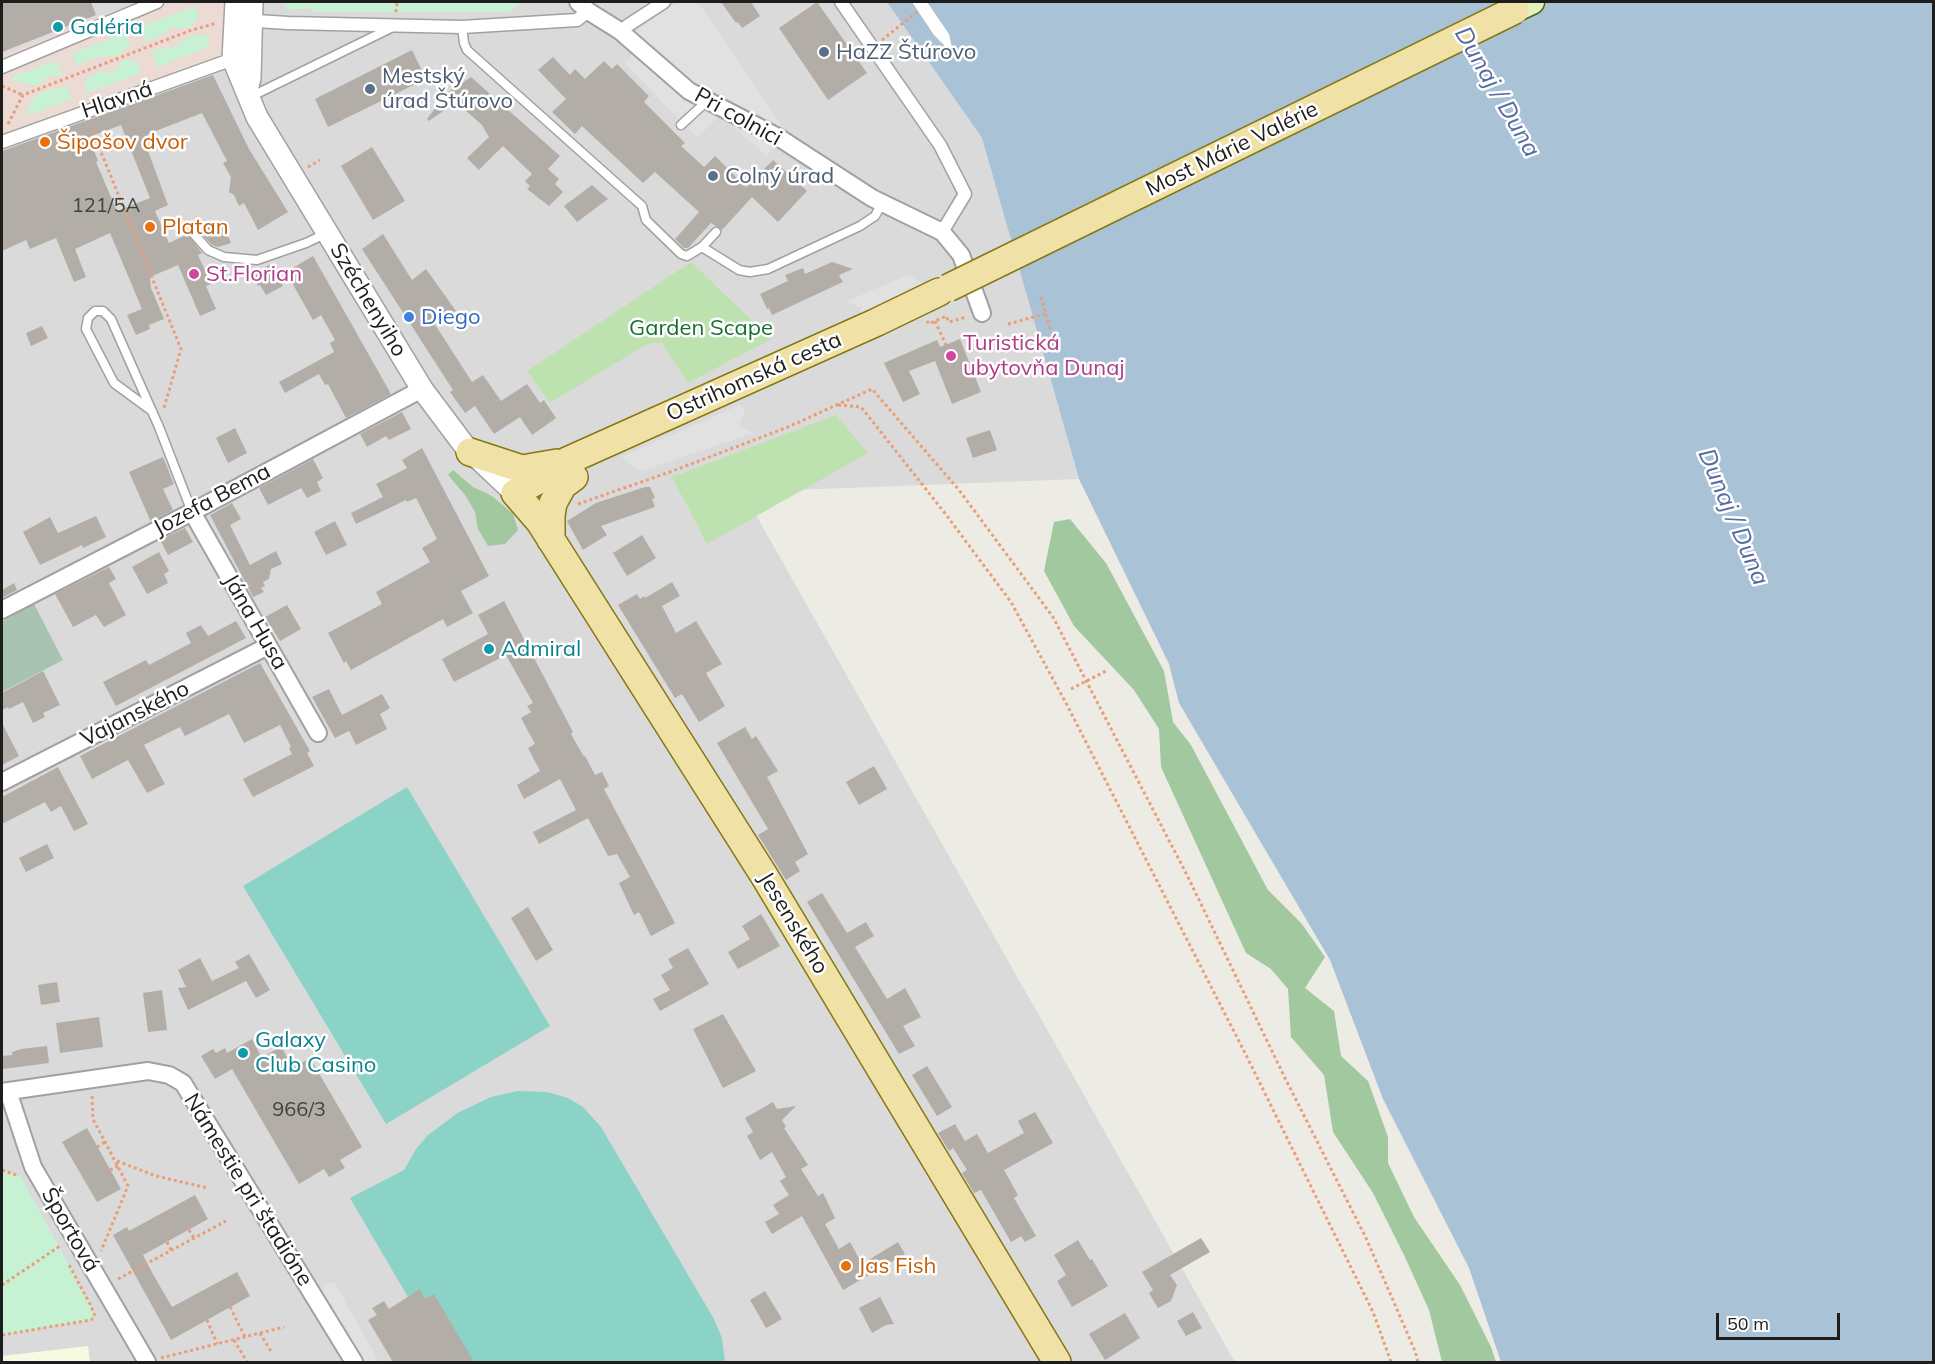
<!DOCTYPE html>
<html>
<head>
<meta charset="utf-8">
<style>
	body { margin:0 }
	#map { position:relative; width:1935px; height:1364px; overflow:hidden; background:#edece4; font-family:Mulish,sans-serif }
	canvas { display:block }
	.frame { position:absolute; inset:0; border:3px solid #1d1d1d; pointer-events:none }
	.scale { position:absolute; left:1716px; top:1313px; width:124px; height:27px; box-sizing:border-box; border:3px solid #1d1d1d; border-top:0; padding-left:8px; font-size:18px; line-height:21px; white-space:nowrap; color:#1d1d1d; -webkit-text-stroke:4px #fff; paint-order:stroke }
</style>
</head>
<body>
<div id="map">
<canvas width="1935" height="1364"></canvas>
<div class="frame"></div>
<div class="scale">50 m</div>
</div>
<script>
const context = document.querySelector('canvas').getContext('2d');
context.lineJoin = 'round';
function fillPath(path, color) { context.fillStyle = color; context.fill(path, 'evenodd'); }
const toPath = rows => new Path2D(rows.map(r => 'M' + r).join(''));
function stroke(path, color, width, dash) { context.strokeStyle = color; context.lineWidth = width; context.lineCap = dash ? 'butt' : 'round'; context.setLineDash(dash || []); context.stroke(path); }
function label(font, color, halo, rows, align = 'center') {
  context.font = font + ' Mulish,sans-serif'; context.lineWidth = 5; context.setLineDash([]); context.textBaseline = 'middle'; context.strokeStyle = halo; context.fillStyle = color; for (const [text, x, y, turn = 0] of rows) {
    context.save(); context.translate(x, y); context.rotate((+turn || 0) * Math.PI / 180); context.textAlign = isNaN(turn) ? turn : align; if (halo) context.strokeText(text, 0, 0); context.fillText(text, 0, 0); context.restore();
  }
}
const residential = toPath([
	[2,2,887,2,982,138,1079,479,743,492,1235,1362,2,1362]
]);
const commercial = toPath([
	[137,2,226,2,223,56,82,118,2,149,2,55]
]);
const education = toPath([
	[88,1346,90,1362,2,1362,2,1356]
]);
const grass = toPath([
	[691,262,771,339,688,383,661,342,647,344,550,403,527,371],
	[836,415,868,453,707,544,672,477]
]);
const forest = toPath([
	[453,470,473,487,492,496,513,514,518,530,505,544,488,546,478,529,475,512,465,495,448,475],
	[1070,519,1106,563,1164,671,1173,722,1191,745,1268,890,1302,924,1325,957,1305,988,1334,1011,1341,1056,1368,1081,1388,1137,1388,1163,1414,1217,1460,1285,1491,1347,1496,1362,1442,1362,1429,1310,1404,1255,1373,1193,1333,1132,1324,1075,1291,1037,1288,989,1271,969,1246,953,1161,767,1159,729,1134,690,1074,626,1044,571,1054,522]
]);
const cemetery = toPath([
	[34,604,63,660,2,692,2,622]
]);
const park = toPath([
	[283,2,524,2,508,12,313,12,311,8,287,10],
	[195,6,199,17,190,28,171,28,161,36,147,41,141,27],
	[126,33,130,45,121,53,112,57,99,56,77,65,72,53],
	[194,35,206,35,210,46,157,67,152,54,154,50,175,47,187,38],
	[56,60,62,74,59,76,49,76,40,84,32,86,12,80,14,76],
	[127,60,137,61,141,73,87,93,84,83,88,78,100,71,108,73,115,71,122,61],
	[68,88,72,99,29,115,26,113,31,102,39,94,51,89],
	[2,1170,21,1177,89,1302,95,1316,91,1320,2,1335]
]);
const pitch = toPath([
	[407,787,550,1026,386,1124,243,886],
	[518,1091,547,1092,568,1098,583,1107,601,1127,714,1319,722,1338,725,1362,446,1362,350,1198,404,1170,416,1149,428,1135,459,1112,491,1097]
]);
const parking = toPath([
	[677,2,698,2,787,134,766,155,720,115,697,138,624,63,633,54,620,42],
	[908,275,939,292,856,323,862,308,845,302],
	[740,405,745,411,739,426,754,433,641,471,621,457],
	[334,1281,379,1362,362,1362,321,1288]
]);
const water = toPath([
	[887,2,1933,2,1933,1362,1501,1362,1469,1268,1383,1099,1330,960,1179,703,1169,664,1079,479,982,138]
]);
const pier = toPath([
	[912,2,927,2,949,34,952,48,945,46,934,35]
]);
const building = toPath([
	[2,2,91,2,96,15,2,52],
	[721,2,751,2,760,16,742,28,738,22,736,23],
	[817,2,867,73,828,100,779,28],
	[412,50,426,79,328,127,315,99],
	[553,57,570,75,575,69,585,79,604,61,612,69,617,64,649,96,644,102,685,143,681,146,704,167,715,156,746,187,773,160,807,191,778,222,752,197,722,230,711,223,688,248,684,248,675,239,699,212,655,172,643,183,582,126,575,134,552,112,566,99,538,70],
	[213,75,249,149,288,212,258,230,244,203,239,206,234,195,229,192,231,177,223,163,227,161,202,113,148,134,150,141,145,143,168,205,155,211,169,243,188,234,202,253,198,255,211,284,206,286,216,309,200,316,178,265,150,277,151,288,164,319,149,325,150,329,136,335,127,315,142,309,110,233,75,249,86,277,74,282,56,238,30,249,26,240,2,251,2,151],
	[121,125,150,198,117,211,96,162,98,161,89,137],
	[471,77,560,156,548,169,559,179,555,184,563,192,549,206,527,189,530,186,525,181,532,174,503,146,479,170,467,158,489,137,482,125,456,102,429,121,427,119,447,93],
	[372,147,405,201,373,220,341,166],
	[592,185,608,199,577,222,564,206],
	[221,220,231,243,218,247,212,245,198,230],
	[383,234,412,280,426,269,456,311,434,323,472,382,483,375,501,401,527,384,540,403,544,400,556,418,532,435,520,417,494,434,475,406,465,413,450,392,453,390,362,249],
	[313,256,391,394,346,418,328,384,325,385,319,374,285,393,279,382,334,352,330,343,335,340,321,315,313,320,286,272],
	[832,262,853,269,839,275,843,282,772,315,769,308,767,309,760,294,788,281,785,275,803,268,805,274],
	[271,264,283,286,266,295,260,285,258,286,251,275],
	[42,326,48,338,31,346,26,333],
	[960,339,981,392,952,404,935,361,909,371,920,394,903,402,884,363,937,340,940,347],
	[402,412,411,429,389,440,386,436,367,447,360,434],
	[235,428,247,453,228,463,216,438],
	[990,430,997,450,973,458,966,438],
	[422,448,489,576,461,591,473,613,447,627,443,619,351,670,346,661,344,663,328,633,382,604,376,592,430,562,422,548,437,539,416,498,407,502,406,500,356,524,351,513,383,497,376,484,407,468,402,460],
	[163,457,174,484,163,489,173,510,151,522,129,472],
	[313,459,323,478,317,482,321,491,307,498,301,488,268,505,259,488],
	[645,487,650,487,655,498,652,499,655,507,601,526,607,535,583,550,567,521,596,503],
	[232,503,241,519,230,525,250,565,276,551,282,564,271,569,269,579,263,582,265,586,261,588,264,592,253,597,210,515],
	[96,516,106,537,83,548,82,545,40,565,23,532,50,517,58,533],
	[335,521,347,545,326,555,314,532],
	[185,528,193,542,168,555,160,540],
	[642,535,656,558,627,576,613,553],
	[159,552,169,571,164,574,168,583,147,594,132,567],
	[109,567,116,579,109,583,126,615,104,627,96,615,73,627,55,594],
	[672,582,680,596,662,606,676,633,696,621,722,664,706,673,725,706,699,722,682,694,675,698,618,605,637,594,640,599,644,596,645,598],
	[14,583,17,590,2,598,2,590],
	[504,601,573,732,571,734,584,757,585,756,595,775,602,772,609,786,604,789,675,923,651,936,639,912,634,915,619,883,630,877,617,854,608,856,588,818,539,844,533,832,576,810,560,779,524,799,517,785,540,771,528,748,535,744,521,718,531,712,527,706,533,703,506,655,454,682,442,659,488,634,478,615],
	[287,605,301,629,280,641,265,617],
	[236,621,246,638,116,706,103,682,146,660,149,665,191,643,186,633,201,625,208,636],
	[260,663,310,751,307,753,314,766,253,797,243,779,292,754,289,748,291,747,280,725,244,743,229,714,185,736,180,727,144,745,165,784,147,793,128,760,92,779,80,756],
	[43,671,60,705,43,713,45,717,33,723,23,702,9,709,8,707,2,710,2,693],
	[329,689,342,715,382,694,390,708,380,714,387,729,356,745,349,731,335,738,312,697],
	[2,723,19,756,2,765],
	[745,727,752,739,756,736,778,771,767,777,808,854,795,862,800,871,786,880,758,835,768,829,717,743],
	[874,766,887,789,859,805,846,782],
	[58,767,88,824,74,831,61,806,51,812,45,802,2,824,2,797],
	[47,844,54,858,26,872,19,858],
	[822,893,847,933,866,922,874,936,855,947,887,999,905,988,921,1017,903,1026,915,1046,899,1054,807,902],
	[528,907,553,950,536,961,511,918],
	[761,914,780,946,738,969,728,952,750,939,742,926],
	[688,948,709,984,660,1011,653,999,670,990,661,975,673,968,668,959],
	[249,954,270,990,256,998,246,981,188,1010,178,988,186,987,178,970,200,958,212,981,239,968,235,962],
	[57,982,60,1002,41,1005,38,985],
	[162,990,167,1030,148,1032,143,993],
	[723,1014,756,1071,723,1088,693,1029],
	[99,1017,103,1047,60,1053,56,1023],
	[252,1039,262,1058,281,1046,293,1068,310,1058,362,1147,340,1160,345,1168,329,1177,324,1169,299,1184,232,1069,215,1079,201,1056,213,1049,216,1053,225,1048,227,1053],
	[47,1046,49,1063,3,1069,2,1056,12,1055,12,1052,21,1049],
	[927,1066,952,1107,937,1116,912,1075],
	[773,1102,777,1109,796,1106,782,1120,786,1127,784,1128,808,1165,801,1169,818,1196,823,1193,835,1218,825,1224,839,1249,850,1242,862,1264,898,1242,905,1254,843,1290,802,1216,772,1234,765,1222,779,1214,773,1205,789,1195,780,1181,786,1177,772,1152,760,1160,747,1136,753,1132,745,1118],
	[1035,1112,1053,1143,1004,1170,1018,1195,1014,1198,1036,1236,1025,1242,1021,1236,1011,1242,981,1190,974,1193,962,1173,967,1170,953,1148,949,1151,938,1133,955,1124,965,1141,977,1134,988,1153,1024,1133,1018,1121],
	[87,1128,121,1189,97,1202,62,1142],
	[195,1195,208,1219,143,1255,154,1276,172,1307,237,1272,250,1296,171,1340,113,1235,127,1227,129,1231],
	[1201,1238,1210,1252,1170,1275,1177,1285,1171,1301,1158,1308,1149,1293,1153,1290,1142,1272],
	[1078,1240,1090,1260,1092,1259,1108,1286,1072,1307,1057,1281,1066,1275,1054,1255],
	[420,1289,425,1299,434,1294,474,1362,393,1362,368,1320,377,1315,372,1308,384,1301,389,1309],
	[765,1291,782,1319,766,1328,750,1300],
	[880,1297,894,1324,886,1325,872,1333,859,1308],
	[1193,1312,1202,1328,1186,1336,1177,1321],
	[1125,1313,1140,1338,1105,1360,1089,1334]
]);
const path = toPath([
	[396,12,397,2],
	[882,40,918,11],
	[2,86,23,95],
	[8,124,23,95,189,31,217,23],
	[90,125,181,349,164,408],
	[308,167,320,160],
	[1041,297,1050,329],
	[927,321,929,324,946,316,949,322,966,317],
	[935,321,946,345],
	[1008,324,1045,314],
	[838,405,861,407,944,512,1011,602,1066,703,1246,1055,1373,1312,1391,1362],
	[578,504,670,472,788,427,872,389,959,490,1053,617,1187,875,1285,1078,1366,1238,1415,1351,1418,1362],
	[1071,689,1108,670],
	[92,1096,93,1119,128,1186,101,1251],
	[97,1147,105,1142],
	[117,1161,156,1176,208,1188],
	[2,1170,19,1176],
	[110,1170,118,1166],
	[189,1230,194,1238],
	[167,1242,171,1250],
	[118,1279,226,1221],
	[2,1285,60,1246],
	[230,1307,245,1337],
	[207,1320,217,1344],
	[260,1333,272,1353],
	[2,1335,91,1320,95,1316,91,1306,68,1263],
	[234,1340,247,1362],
	[161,1358,284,1327]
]);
const service = toPath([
	[462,27,464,43,467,50,642,206,646,220,681,254,687,256,702,247,739,270,750,272,768,269,860,226,875,216,882,203],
	[250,97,393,27],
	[681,125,707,101],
	[194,234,208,250,224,257,257,260,306,243,327,233],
	[702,247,716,232],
	[152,411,114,383,86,329,88,318,95,311,103,311,111,319,159,427,192,512]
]);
const pedestrian = toPath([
	[841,2,940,145,965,194,942,232],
	[256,21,288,23,462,27,577,20,588,11],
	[627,26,664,2],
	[2,67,157,2],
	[2,142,233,59]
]);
const minor = toPath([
	[578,2,588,11,620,31,689,91,778,137,872,198,942,232,961,255,982,313],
	[192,512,318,733],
	[2,610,192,512,422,389],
	[2,782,268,646],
	[8,1091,33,1167,147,1362],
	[2,1092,148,1071,169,1075,183,1083,354,1362]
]);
const tertiary = toPath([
	[236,2,233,59,257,117,422,389,464,445,515,493],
	[247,90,250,78,252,2]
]);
const secondary = toPath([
	[1515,10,1532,2]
]);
const primary = toPath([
	[939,292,877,322,567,461,535,482,515,493,540,522,765,877,1057,1362],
	[470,452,522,469,557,463],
	[551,540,551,516,553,503,563,485,574,477]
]);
const primaryBridge = toPath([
	[948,288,1515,10]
]);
const markers = [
	[58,27,6,"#0f9aa8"],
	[824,52,6,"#5c6f8a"],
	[370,89,6,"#5c6f8a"],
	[45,142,6,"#e8710a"],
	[713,176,6,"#5c6f8a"],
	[150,227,6,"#e8710a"],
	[194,274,6,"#d1479c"],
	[409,317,6,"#3f7fe0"],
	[951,356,6,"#d1479c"],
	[489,649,6,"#0f9aa8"],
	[243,1053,6,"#0f9aa8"],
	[846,1266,6,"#e8710a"]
];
const numberNames = [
	["121/5A",106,206],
	["966/3",299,1110]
];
const cultureNames = [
	["Galéria",70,27],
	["Admiral",501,649],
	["Galaxy",255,1040],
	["Club Casino",255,1065]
];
const serviceNames = [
	["HaZZ Štúrovo",836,52],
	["Mestský",382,76],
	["úrad Štúrovo",382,101],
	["Colný úrad",725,176]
];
const streetNames = [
	["Hlavná",117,100,-19],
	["Pri colnici",738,117,29],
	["Most Márie Valérie",1232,149,-26],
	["Széchenyiho",368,300,59],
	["Ostrihomská cesta",754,377,-24],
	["Jozefa Bema",212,500,-28],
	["Jána Husa",255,622,60],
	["Vajanského",135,714,-27],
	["Jesenského",793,923,59],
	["Námestie pri štadióne",248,1190,58],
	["Športová",70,1230,60]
];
const foodNames = [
	["Šipošov dvor",57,142],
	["Platan",162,227],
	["Jas Fish",858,1266]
];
const hotelNames = [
	["St.Florian",206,274],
	["Turistická",963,343],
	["ubytovňa Dunaj",963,368]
];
const shopNames = [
	["Diego",421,317]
];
const parkNames = [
	["Garden Scape",701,328]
];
const waterNames = [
	["Dunaj / Duna",1497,92,60],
	["Dunaj / Duna",1733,517,67]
];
fillPath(residential, '#dbdada');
fillPath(commercial, '#ecdbd5');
fillPath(education, '#f5fbe0');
fillPath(grass, '#bde2b0');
fillPath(forest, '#a1c89e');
fillPath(cemetery, '#a8c3b2');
fillPath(park, '#c6f2d3');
fillPath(pitch, '#8bd3c7');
fillPath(parking, '#e1e1e1');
fillPath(water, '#aac2d6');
fillPath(pier, '#fff');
fillPath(building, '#b2aea7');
stroke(service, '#a1a1a1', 11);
stroke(pedestrian, '#a1a1a1', 15);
stroke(minor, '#a1a1a1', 20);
stroke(tertiary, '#a1a1a1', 24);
stroke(secondary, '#4b6712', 27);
stroke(primary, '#857812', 30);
stroke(path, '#e99e7a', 3, [3, 3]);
stroke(service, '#fff', 8);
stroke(pedestrian, '#fff', 12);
stroke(minor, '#fff', 16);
stroke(tertiary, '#fff', 21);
stroke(secondary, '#e4f1be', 24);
stroke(primary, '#f0e1a6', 27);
stroke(primaryBridge, '#857812', 30, []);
stroke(primaryBridge, '#f0e1a6', 27);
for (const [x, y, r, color] of markers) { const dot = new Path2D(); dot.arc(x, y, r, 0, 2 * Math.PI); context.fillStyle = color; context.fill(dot); stroke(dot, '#fff', 2); }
label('20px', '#424140', null, numberNames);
label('22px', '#0d838f', '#fff', cultureNames, 'left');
label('22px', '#4e5e75', '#fff', serviceNames, 'left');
label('22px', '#1d1d1d', '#fff', streetNames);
label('22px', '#c56008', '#fff', foodNames, 'left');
label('22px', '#b23c85', '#fff', hotelNames, 'left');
label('22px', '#366cbe', '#fff', shopNames, 'left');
label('22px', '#186e32', '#fff', parkNames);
label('italic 24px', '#556ba1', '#fff', waterNames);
</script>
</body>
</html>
